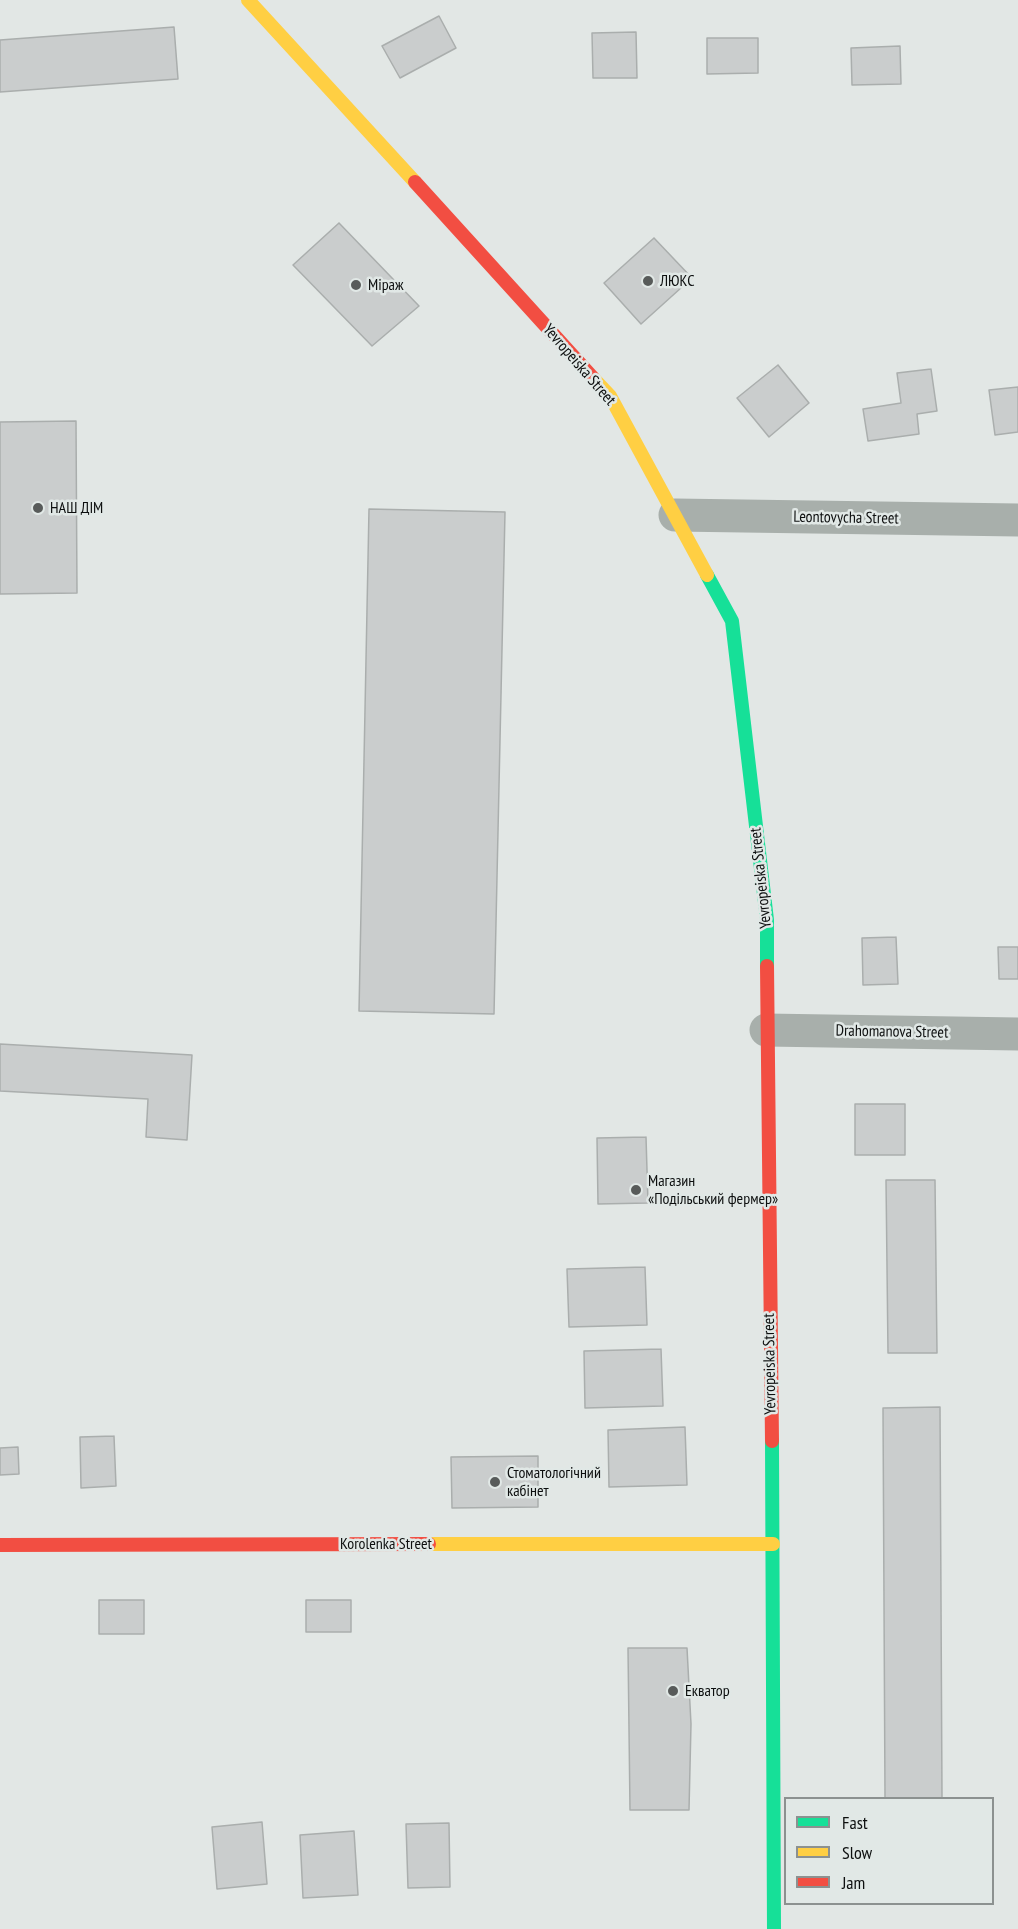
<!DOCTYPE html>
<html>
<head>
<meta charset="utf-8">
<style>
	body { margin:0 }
	#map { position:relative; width:1018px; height:1929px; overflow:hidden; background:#e2e7e5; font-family:"PT Sans Narrow",sans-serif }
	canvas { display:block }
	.legend { position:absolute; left:784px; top:1797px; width:210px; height:108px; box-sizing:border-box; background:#e1e8e6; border:2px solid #8c9190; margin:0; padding:8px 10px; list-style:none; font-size:18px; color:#0d0f0f }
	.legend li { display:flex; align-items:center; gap:12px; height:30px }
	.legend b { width:30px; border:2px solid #8c9190 }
</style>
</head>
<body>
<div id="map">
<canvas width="1018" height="1929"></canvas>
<ul class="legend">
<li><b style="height:8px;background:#16e098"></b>Fast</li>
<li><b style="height:8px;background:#ffcf43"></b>Slow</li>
<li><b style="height:8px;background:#f24e42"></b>Jam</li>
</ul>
</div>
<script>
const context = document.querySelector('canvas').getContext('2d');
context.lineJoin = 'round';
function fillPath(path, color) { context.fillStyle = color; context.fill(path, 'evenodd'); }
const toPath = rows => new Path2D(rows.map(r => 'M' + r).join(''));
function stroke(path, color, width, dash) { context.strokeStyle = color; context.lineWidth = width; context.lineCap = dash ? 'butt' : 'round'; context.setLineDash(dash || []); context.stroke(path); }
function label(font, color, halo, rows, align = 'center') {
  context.font = font + ' "PT Sans Narrow",sans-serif'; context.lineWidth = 5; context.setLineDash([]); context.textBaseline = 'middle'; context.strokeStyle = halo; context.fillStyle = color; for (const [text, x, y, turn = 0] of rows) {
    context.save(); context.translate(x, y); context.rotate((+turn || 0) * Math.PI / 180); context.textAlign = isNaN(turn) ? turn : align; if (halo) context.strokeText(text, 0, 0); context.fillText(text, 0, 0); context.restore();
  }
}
const building = toPath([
	[439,16,456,48,400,78,382,46,439,16],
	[174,27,178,79,0,92,0,40,174,27],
	[636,32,637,78,593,78,592,33,636,32],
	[707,38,758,38,758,73,707,74,707,38],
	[900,46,901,84,852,85,851,48,900,46],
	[339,223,419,306,372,346,293,265,339,223],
	[654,238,692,278,641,324,604,283,654,238],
	[778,365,809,403,769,437,737,398,778,365],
	[931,369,937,411,917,414,919,434,868,441,863,409,901,403,897,373,931,369],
	[1018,387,1018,432,995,435,989,390,1018,387],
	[76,421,77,593,0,594,0,422,76,421],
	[369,509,505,512,494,1014,359,1011,369,509],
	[896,937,898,984,863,985,862,938,896,937],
	[998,947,1018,947,1018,979,999,979,998,947],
	[0,1044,192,1055,187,1140,146,1137,148,1099,0,1091,0,1044],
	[855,1104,905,1104,905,1155,855,1155,855,1104],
	[646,1137,648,1203,598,1204,597,1138,646,1137],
	[886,1180,935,1180,937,1353,888,1353,886,1180],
	[645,1267,647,1325,569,1327,567,1269,645,1267],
	[661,1349,663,1406,585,1408,584,1351,661,1349],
	[940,1407,942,1798,885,1798,883,1408,940,1407],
	[685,1427,687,1485,609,1487,608,1430,685,1427],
	[114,1436,116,1486,81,1488,80,1437,114,1436],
	[18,1447,19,1474,0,1475,0,1448,18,1447],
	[538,1456,538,1507,452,1508,451,1457,538,1456],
	[99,1600,144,1600,144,1634,99,1634,99,1600],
	[306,1600,351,1600,351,1632,306,1632,306,1600],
	[628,1648,687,1648,691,1724,689,1810,630,1810,628,1648],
	[262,1822,267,1884,217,1889,212,1827,262,1822],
	[449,1823,450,1887,408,1888,406,1824,449,1823],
	[354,1831,358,1895,303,1898,300,1835,354,1831]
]);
const street = toPath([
	[675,515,1018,520],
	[766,1030,1018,1034]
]);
const fast = toPath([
	[707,575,732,621,767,920,767,966],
	[772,1441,774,1929]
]);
const slow = toPath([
	[248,0,415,182],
	[593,378,610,396,707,575],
	[429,1544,773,1544]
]);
const jam = toPath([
	[415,182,593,378],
	[767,966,772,1441],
	[0,1545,429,1544]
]);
const markers = [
	[648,281,6,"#585b5a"],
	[356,285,6,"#585b5a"],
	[38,508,6,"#585b5a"],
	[636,1190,6,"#585b5a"],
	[495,1482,6,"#585b5a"],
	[673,1691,6,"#585b5a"]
];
const poiNames = [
	["ЛЮКС",660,281],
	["Міраж",368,285],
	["НАШ ДІМ",50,508],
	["Магазин",648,1181],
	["«Подільський фермер»",648,1199],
	["Стоматологічний",507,1473],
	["кабінет",507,1491],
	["Екватор",685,1691]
];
const streetNames = [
	["Yevropeiska Street",579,365,49],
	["Leontovycha Street",846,518,1],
	["Yevropeiska Street",761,878,-96],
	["Drahomanova Street",892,1032,1],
	["Yevropeiska Street",770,1364,-91],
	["Korolenka Street",386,1544]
];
fillPath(building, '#cacdcd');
stroke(building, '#aaaead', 1.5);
stroke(street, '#a8afab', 33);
stroke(fast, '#16e098', 14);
stroke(slow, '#ffcf43', 14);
stroke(jam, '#f24e42', 14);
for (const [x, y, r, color] of markers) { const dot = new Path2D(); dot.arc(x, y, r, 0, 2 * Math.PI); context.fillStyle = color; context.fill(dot); stroke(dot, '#e1e8e6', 2); }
label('16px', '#0d0f0f', '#e1e8e6', poiNames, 'left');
label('16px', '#0d0f0f', '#e1e8e6', streetNames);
</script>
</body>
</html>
